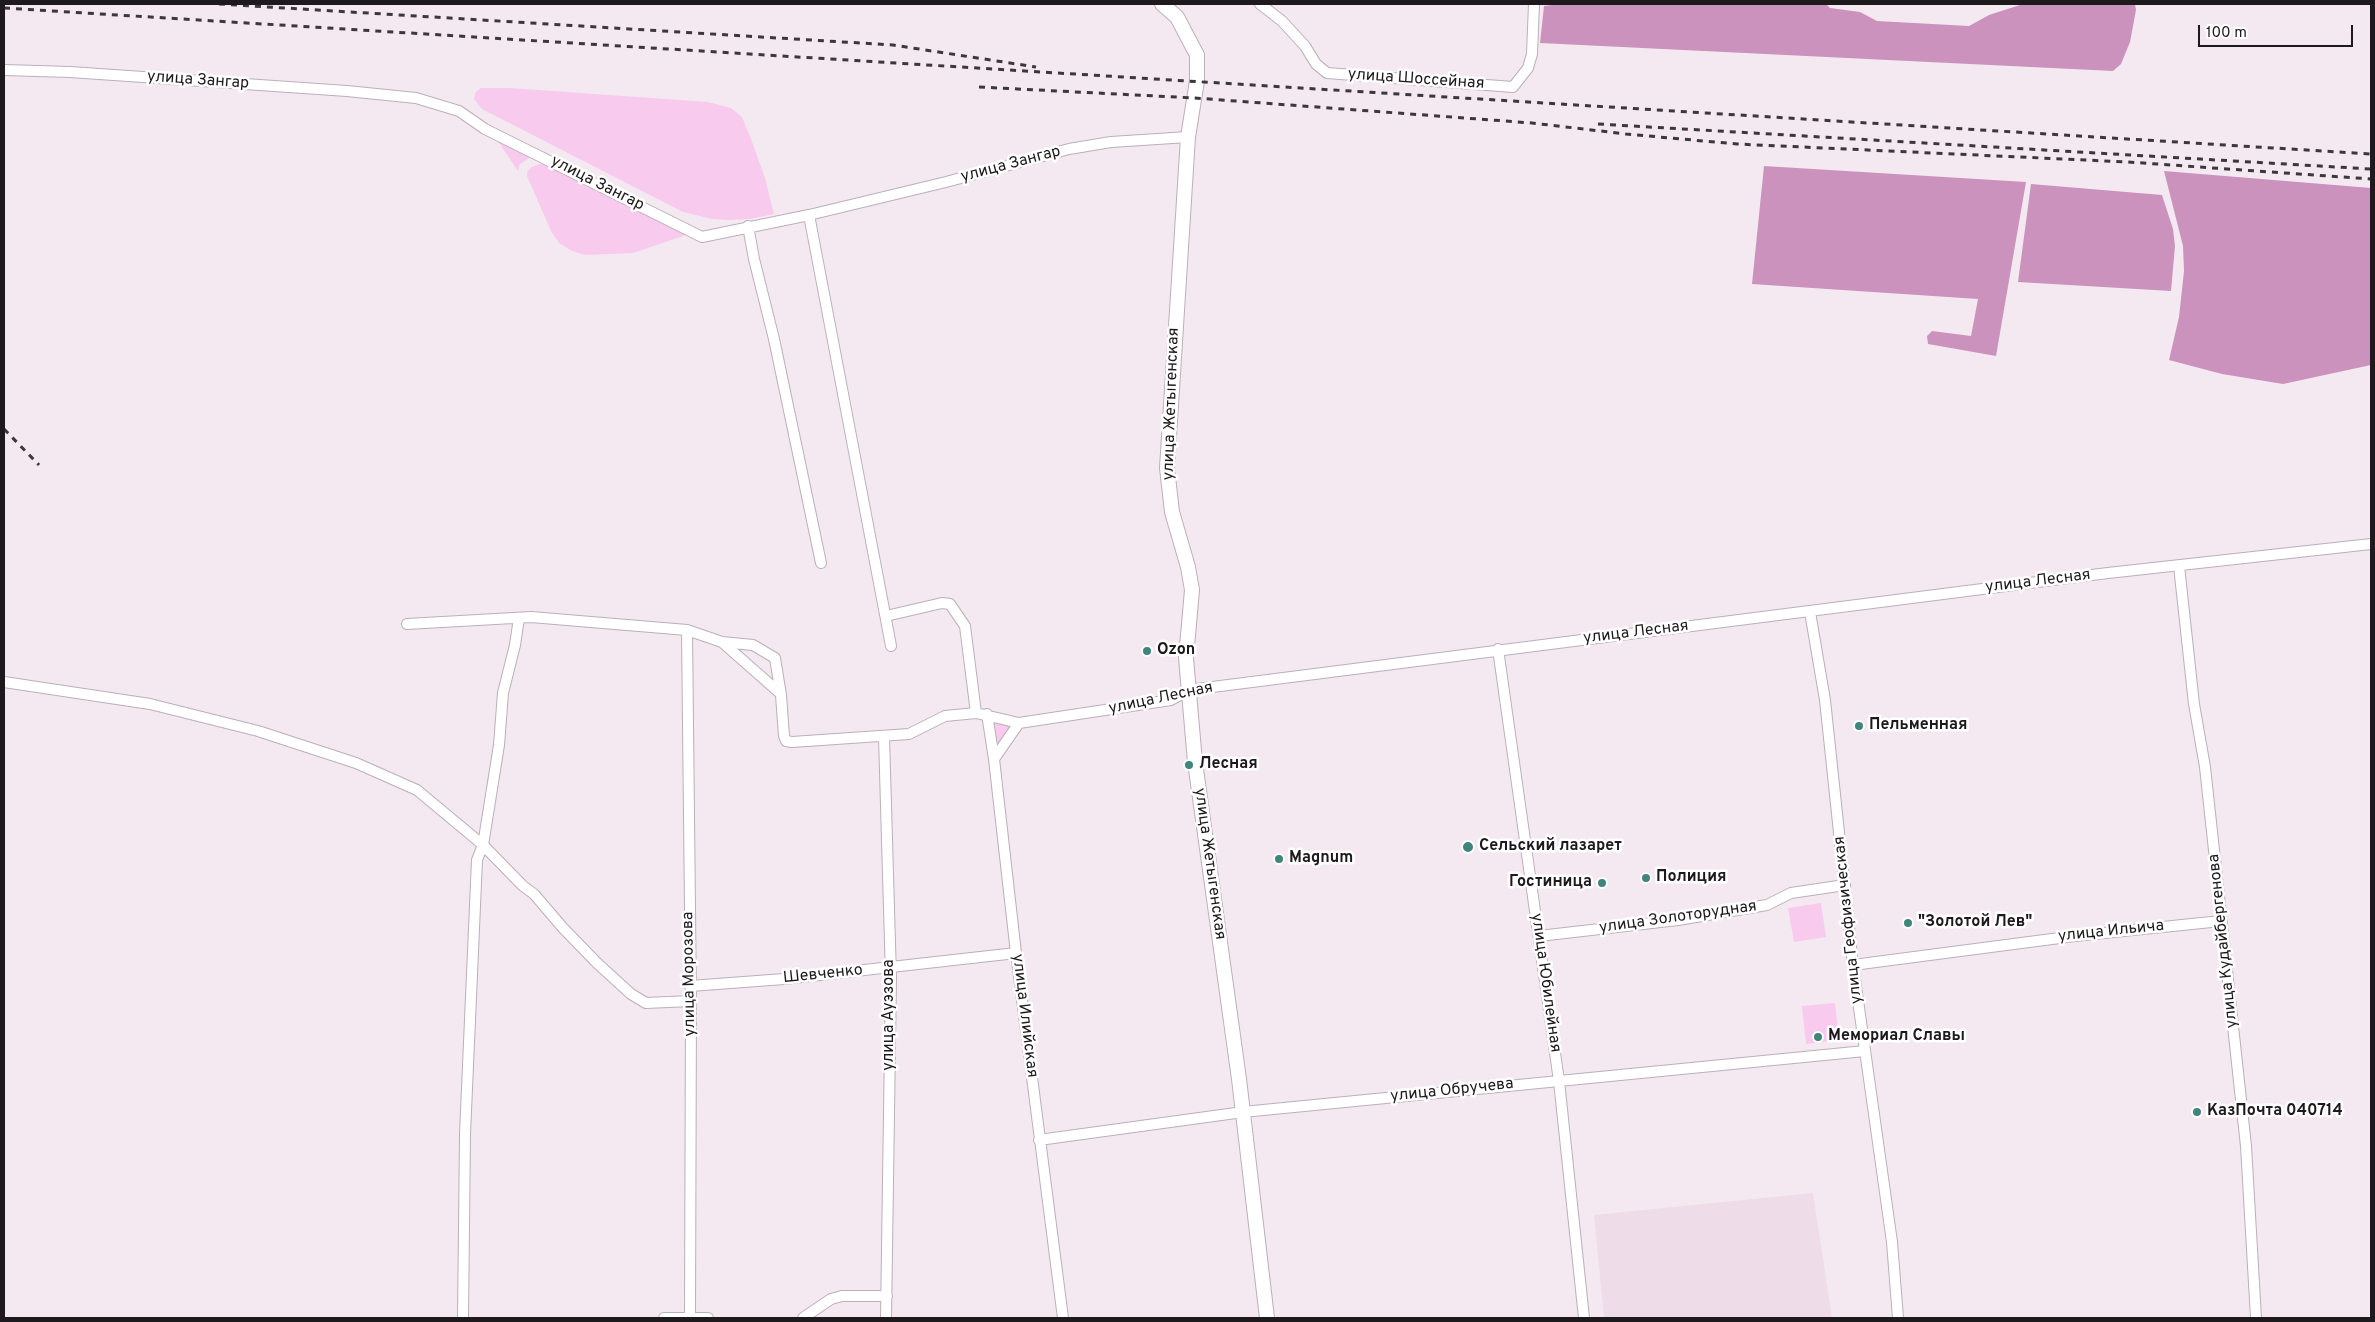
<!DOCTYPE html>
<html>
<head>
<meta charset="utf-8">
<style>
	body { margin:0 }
	#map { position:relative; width:2375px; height:1322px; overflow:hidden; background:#f4e9f1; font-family:Overpass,sans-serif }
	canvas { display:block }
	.frame { position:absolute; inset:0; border:5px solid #1d191c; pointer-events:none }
	.scale { position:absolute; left:2198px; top:25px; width:155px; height:22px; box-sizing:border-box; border:2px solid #1d191c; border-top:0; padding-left:6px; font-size:15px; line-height:18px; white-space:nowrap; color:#1d191c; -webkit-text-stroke:4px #fff; paint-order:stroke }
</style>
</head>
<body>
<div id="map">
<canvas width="2375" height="1322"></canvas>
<div class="frame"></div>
<div class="scale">100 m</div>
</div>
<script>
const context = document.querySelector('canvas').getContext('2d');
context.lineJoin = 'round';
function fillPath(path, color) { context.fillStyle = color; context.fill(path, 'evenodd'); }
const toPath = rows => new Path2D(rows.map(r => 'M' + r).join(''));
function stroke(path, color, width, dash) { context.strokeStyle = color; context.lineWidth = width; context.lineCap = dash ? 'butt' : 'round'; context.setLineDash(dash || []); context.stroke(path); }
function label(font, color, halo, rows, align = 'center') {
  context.font = font + ' Overpass,sans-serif'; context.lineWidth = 5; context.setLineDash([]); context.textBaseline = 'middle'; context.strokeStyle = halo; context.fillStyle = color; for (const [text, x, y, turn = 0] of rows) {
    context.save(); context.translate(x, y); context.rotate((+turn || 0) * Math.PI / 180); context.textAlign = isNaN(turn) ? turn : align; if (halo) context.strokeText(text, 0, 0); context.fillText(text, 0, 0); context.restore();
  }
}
const built = toPath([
	[1813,1193,1832,1318,1604,1318,1594,1215]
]);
const green = toPath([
	[481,88,510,88,708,102,731,108,742,117,751,139,765,178,774,214,750,219,729,220,712,219,683,212,482,109,474,99,476,92],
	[497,140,534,155,520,164,518,171],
	[546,162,686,235,633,253,585,255,572,251,559,243,551,231,527,176,527,172,532,167],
	[992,721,1013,726,997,752],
	[1821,903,1826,937,1794,942,1788,908],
	[1835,1003,1839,1040,1806,1044,1802,1006]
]);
const forest = toPath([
	[1560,4,1826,4,1830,8,1860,12,1877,21,1969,26,1989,15,2023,4,2135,4,2136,10,2130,42,2121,64,2113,71,1540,43,1544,6],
	[1764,166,2026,182,1996,356,1928,344,1927,336,1932,331,1971,336,1978,299,1752,284],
	[2164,171,2371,188,2371,365,2283,384,2222,374,2169,360,2179,317,2184,271,2183,246],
	[2031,184,2162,195,2173,229,2175,246,2171,291,2018,282]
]);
const street = toPath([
	[1260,4,1282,21,1305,46,1316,64,1327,73,1513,87,1528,68,1532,54,1534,4],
	[4,70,70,72,347,91,416,98,459,111,485,129,702,237,809,215,946,182,1069,149,1111,142,1188,137],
	[809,215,891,646],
	[748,226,754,259,774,339,821,563],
	[2179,566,2194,704,2205,767,2246,1146,2256,1318],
	[1810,612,1825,700,1853,965,1892,1242,1898,1318],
	[886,616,942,603,950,604,965,626,976,713],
	[407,624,531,617,687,630,722,642,753,645,775,658,781,695,784,736,786,741,792,742,909,734,945,716,976,713,1019,723,1171,700,1189,690,2108,573,2371,544],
	[687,630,691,1001,690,1318],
	[722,642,781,694],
	[1498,649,1559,1081,1584,1318],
	[4,682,150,704,258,731,356,763,417,790,483,845,523,886,534,894,563,928,597,963,631,994,646,1003,691,1001],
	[987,714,994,759,1016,953,1063,1318],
	[884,737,891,977,886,1318],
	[994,759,1019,723],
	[1539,936,1678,920,1767,905,1791,893,1845,885],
	[1853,965,2075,936,2221,921],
	[690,986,784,979,1016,953],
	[1039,1140,1243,1112,1865,1051],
	[463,1318,465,1134,477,860,483,845,499,745,503,693,515,645,519,618],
	[664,1318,708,1318],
	[803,1318,831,1299,842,1296,887,1296]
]);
const secondary = toPath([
	[1162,4,1177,17,1197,55,1197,81,1188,137,1167,468,1172,512,1188,567,1192,590,1186,658,1195,762,1239,1079,1267,1318]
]);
const rail = toPath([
	[219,4,893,45,1036,67],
	[4,8,2371,154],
	[979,87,1195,98,1532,123,1626,134,1737,144,2128,162,2371,179],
	[1598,124,2371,169],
	[4,429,39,465]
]);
const markers = [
	[1147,651,5,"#3f857c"],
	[1859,726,5,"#3f857c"],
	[1189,765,5,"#3f857c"],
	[1468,847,6,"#3f857c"],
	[1279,859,5,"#3f857c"],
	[1646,878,5,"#3f857c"],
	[1602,883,5,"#3f857c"],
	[1908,923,5,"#3f857c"],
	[1818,1037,5,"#3f857c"],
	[2197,1112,5,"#3f857c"]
];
const streetNames = [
	["улица Шоссейная",1416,80,4],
	["улица Зангар",198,81,4],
	["улица Зангар",1011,165,-15],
	["улица Зангар",597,184,27],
	["улица Жетыгенская",1172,404,-88],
	["улица Лесная",2038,582,-7],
	["улица Лесная",1636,633,-7],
	["улица Лесная",1161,699,-12],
	["улица Жетыгенская",1209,864,82],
	["улица Золоторудная",1678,918,-8],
	["улица Геофизическая",1849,920,-96],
	["улица Ильича",2111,932,-6],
	["улица Кудайбергенова",2224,941,-96],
	["улица Морозова",690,974,-91],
	["Шевченко",823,975,-6],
	["улица Юбилейная",1545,983,82],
	["улица Ауэзова",890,1015,-90],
	["улица Илийская",1024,1016,83],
	["улица Обручева",1452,1091,-6]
];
const poiNames = [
	["Ozon",1157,651],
	["Пельменная",1869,726],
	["Лесная",1199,765],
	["Сельский лазарет",1479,847],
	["Magnum",1289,859],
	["Полиция",1656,878],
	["Гостиница",1592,883,"right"],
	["\"Золотой Лев\"",1918,923],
	["Мемориал Славы",1828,1037],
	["КазПочта 040714",2207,1112]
];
fillPath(built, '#eedce9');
fillPath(green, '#f8caee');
fillPath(forest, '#cb92be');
stroke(street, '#bbb0b8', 12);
stroke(secondary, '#bbb0b8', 16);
stroke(street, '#fff', 10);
stroke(secondary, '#fff', 14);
stroke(rail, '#3c373b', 3, [6, 6]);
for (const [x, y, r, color] of markers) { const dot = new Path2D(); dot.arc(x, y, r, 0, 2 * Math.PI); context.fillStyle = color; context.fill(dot); stroke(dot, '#fff', 2); }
label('16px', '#1d191c', '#fff', streetNames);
label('bold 16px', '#1d191c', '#fff', poiNames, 'left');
</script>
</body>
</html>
